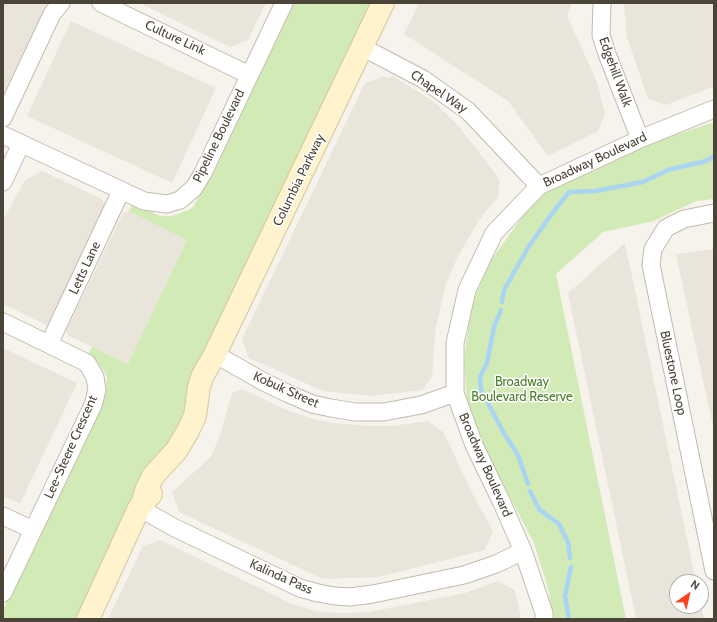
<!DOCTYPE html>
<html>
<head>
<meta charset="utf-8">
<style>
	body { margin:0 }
	#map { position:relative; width:717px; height:622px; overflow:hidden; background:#f6f3ec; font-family:Cabin,sans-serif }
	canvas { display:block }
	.frame { position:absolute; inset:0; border:4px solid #4b4439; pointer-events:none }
	.north { position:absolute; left:669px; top:574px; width:40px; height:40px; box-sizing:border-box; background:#fff; border:1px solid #b7b4b0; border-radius:50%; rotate:34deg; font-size:11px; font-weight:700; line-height:16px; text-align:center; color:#4b4439 }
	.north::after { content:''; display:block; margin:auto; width:14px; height:18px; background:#fc3f1d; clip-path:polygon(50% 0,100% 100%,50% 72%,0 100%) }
</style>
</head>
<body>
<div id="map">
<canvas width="717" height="622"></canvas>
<div class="frame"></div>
<div class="north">N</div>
</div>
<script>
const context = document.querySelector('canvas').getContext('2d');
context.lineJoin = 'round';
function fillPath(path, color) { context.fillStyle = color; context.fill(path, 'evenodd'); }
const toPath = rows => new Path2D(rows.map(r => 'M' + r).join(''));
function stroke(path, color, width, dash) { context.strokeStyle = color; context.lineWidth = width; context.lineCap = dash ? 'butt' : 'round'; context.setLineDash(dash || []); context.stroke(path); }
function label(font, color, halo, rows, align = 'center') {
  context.font = font + ' Cabin,sans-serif'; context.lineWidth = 3; context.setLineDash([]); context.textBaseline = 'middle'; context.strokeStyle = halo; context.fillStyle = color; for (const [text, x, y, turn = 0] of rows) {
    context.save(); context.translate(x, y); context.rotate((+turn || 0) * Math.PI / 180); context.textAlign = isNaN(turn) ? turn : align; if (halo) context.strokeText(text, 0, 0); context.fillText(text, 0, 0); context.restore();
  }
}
const residential = toPath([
	[3,3,48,3,3,94],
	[139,3,266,3,248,40,230,47],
	[419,3,572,3,567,16,597,82,605,114,598,131,548,156,508,101,404,34],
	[624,3,714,3,714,86,666,105,648,99,627,37],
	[71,21,216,88,172,183,27,116],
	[384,76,388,78,393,76,434,102,461,129,500,180,498,197,479,220,457,258,445,287,435,332,432,377,422,390,372,396,323,391,249,358,242,339,365,83],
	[42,171,102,199,106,208,53,320,46,325,3,304,3,220,25,180],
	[129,211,187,240,128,364,69,336,66,331,123,213],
	[625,243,696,582,677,582,677,606,701,606,704,619,636,619,568,293],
	[714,249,714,431,676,254],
	[3,348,77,383,20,504,3,496],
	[242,389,282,408,313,419,333,423,371,426,392,426,428,421,444,433,472,493,493,531,485,550,379,577,323,579,179,512,172,492,211,457,220,435,232,393],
	[160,540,290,603,316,611,338,613,369,612,465,593,498,581,515,590,521,619,108,619,143,546]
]);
const green = toPath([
	[292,3,376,3,193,410,79,619,3,619,3,610,101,406,106,392,107,377,104,371,95,359,88,355,92,347,128,364,187,240,129,211,133,203,160,216,172,216,189,210,194,206],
	[714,122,714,199,696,201,654,221,603,232,556,274,626,619,553,619,548,588,534,543,481,442,467,402,464,360,471,307,489,263,523,216,551,184,654,142]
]);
const stream = toPath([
	[502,302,504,290,529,246,551,215,569,192,595,191,643,182,668,170,706,161,714,156],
	[501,310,494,327,487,363,480,377,481,390,505,435,518,455,528,484],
	[530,491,539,509,559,524,568,542,570,558],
	[569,619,565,596,571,567]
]);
const street = toPath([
	[101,3,249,75],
	[602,3,601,35,607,54,640,139],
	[362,47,423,79,468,111,539,186],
	[3,118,52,14,61,3],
	[3,135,144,201,167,204,180,200,194,188,203,173,284,3],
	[3,182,21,144],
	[714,213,684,219,666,228,653,249,651,265,714,571],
	[3,322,87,363,95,377,97,390,93,405,3,593],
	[49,344,121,191],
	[215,354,264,382,289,394,312,404,331,408,355,412,384,412,421,405,455,393],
	[139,508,175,528,300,588,318,593,335,596,350,597,373,594,464,575,496,564,523,551],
	[3,516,33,530],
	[544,619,544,613,523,551,502,503,474,445,455,393,455,343,467,290,494,233,539,186,640,139,714,109]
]);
const secondary = toPath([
	[142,504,146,491,153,476,176,451,188,431,195,416,199,387,203,375,214,356,383,3],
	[88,619,139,508,151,494]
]);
const streetNames = [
	["Culture Link",175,38,25],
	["Edgehill Walk",615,72,70],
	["Chapel Way",439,92,34],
	["Pipeline Boulevard",219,136,-64],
	["Broadway Boulevard",595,160,-25],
	["Columbia Parkway",299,180,-64],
	["Letts Lane",85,268,-65],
	["Bluestone Loop",673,373,78],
	["Kobuk Street",286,390,24],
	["Lee-Steere Crescent",71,447,-66],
	["Broadway Boulevard",485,465,66],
	["Kalinda Pass",281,577,24]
];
const parkNames = [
	["Broadway",522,382],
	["Boulevard Reserve",522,397]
];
fillPath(residential, '#eae5da');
fillPath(green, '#d2eab5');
stroke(stream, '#a9d4f2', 4.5);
stroke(street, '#c2bbae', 19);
stroke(secondary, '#d6c79b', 24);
stroke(street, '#fff', 17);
stroke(secondary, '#fff3cd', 22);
label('13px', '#4b4439', '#fff', streetNames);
label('13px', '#4a7f2a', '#fff', parkNames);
</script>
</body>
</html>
